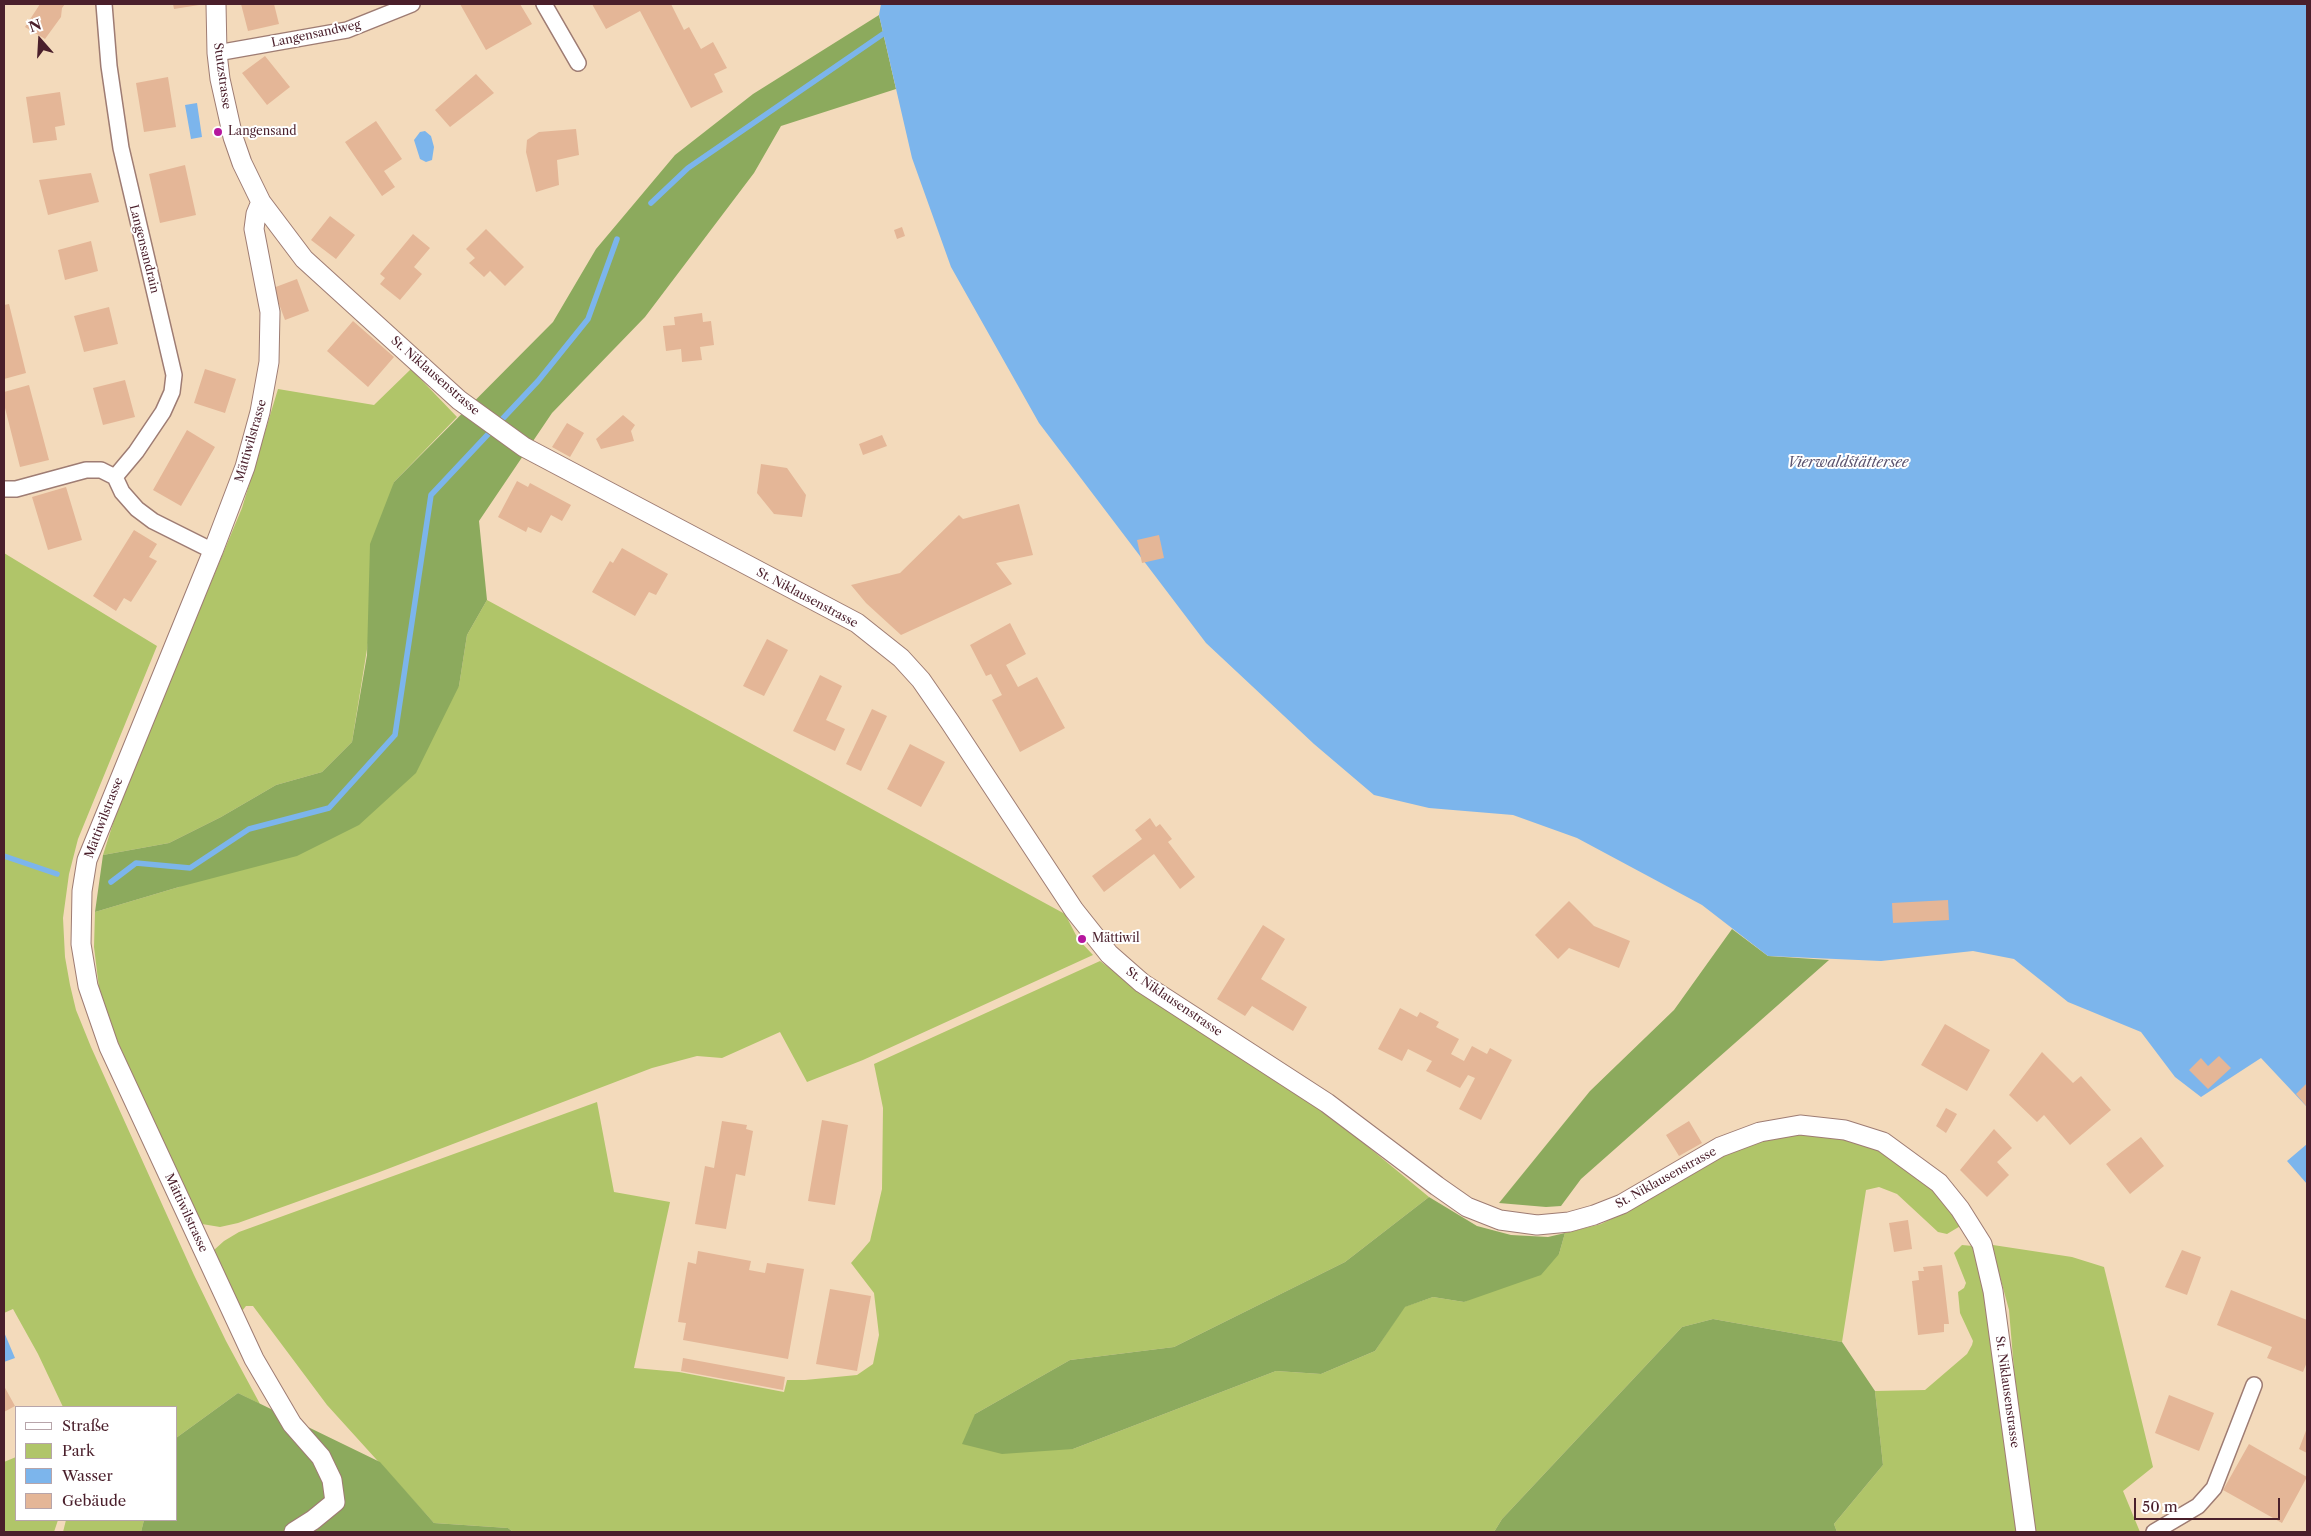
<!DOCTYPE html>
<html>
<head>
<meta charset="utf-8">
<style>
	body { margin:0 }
	#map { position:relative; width:2311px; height:1536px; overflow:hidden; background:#f3dabb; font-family:"Libre Caslon Text",serif }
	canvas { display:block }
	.frame { position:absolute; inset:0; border:5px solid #4a1f2b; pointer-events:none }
	.legend { position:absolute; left:15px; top:1406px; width:162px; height:115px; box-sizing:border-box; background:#fff; border:1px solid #b7a5aa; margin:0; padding:6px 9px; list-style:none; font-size:15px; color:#4a1f2b }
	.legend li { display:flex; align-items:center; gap:10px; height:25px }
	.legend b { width:25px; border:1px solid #b7a5aa }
	.north { position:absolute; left:15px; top:15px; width:50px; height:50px; -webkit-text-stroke:4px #fff; paint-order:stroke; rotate:341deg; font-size:14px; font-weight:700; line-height:20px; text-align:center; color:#4a1f2b }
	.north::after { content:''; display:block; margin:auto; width:18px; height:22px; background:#4a1f2b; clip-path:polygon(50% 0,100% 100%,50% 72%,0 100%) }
	.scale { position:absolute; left:2134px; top:1498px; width:146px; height:22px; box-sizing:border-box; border:2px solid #4a1f2b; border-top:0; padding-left:6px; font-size:15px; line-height:18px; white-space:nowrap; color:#4a1f2b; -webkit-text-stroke:4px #fff; paint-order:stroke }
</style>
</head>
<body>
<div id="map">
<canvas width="2311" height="1536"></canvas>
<div class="frame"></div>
<ul class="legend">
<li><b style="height:6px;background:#fff"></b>Straße</li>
<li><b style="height:14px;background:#b0c569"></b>Park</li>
<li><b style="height:14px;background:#7cb5ec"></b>Wasser</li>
<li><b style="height:14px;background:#e4b697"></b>Gebäude</li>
</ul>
<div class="north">N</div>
<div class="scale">50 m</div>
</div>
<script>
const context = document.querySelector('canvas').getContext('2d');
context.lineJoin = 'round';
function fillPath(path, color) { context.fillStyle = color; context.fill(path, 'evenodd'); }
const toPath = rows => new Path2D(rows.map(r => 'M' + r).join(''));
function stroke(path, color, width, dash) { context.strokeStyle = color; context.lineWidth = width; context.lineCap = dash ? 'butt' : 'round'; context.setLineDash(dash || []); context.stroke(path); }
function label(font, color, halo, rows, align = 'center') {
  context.font = font + ' "Libre Caslon Text",serif'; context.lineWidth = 4; context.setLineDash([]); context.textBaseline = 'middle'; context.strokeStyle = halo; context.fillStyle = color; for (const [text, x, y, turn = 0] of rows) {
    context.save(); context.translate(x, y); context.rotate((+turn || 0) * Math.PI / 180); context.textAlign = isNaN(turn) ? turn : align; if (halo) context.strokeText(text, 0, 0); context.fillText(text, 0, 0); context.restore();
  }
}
const green = toPath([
	[411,369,457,417,394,482,352,742,322,772,276,785,221,817,169,843,103,855,116,814,179,659,242,508,278,389,374,405],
	[4,553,157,646,78,839,69,874,63,918,65,957,70,985,76,1010,91,1047,194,1275,226,1341,260,1404,238,1393,176,1438,176,1407,63,1407,38,1354,13,1309,4,1313],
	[487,600,1065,914,1078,939,1093,955,863,1060,807,1082,780,1032,722,1058,697,1056,652,1068,377,1173,238,1223,220,1227,202,1224,139,1091,112,1028,99,988,94,947,95,912,179,887,459,686,467,635],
	[1100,961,1140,991,1321,1108,1429,1197,1345,1262,1174,1347,1070,1360,975,1414,1073,1449,1276,1371,1321,1374,1375,1351,1404,1307,1433,1297,1464,1302,1559,1254,1565,1233,1601,1224,1627,1211,1726,1153,1761,1139,1782,1135,1814,1134,1843,1138,1868,1146,1898,1160,1926,1181,1962,1225,1947,1234,1938,1232,1897,1194,1879,1187,1866,1190,1842,1342,1713,1319,1682,1327,1502,1519,1494,1532,513,1532,508,1528,434,1523,327,1405,253,1306,246,1306,242,1311,214,1250,224,1241,239,1232,597,1102,614,1192,670,1202,634,1368,679,1372,784,1392,787,1380,805,1380,857,1375,873,1364,879,1335,874,1293,851,1263,870,1241,882,1189,883,1108,874,1064],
	[1962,1245,1973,1246,1984,1276,2018,1532,1837,1532,1834,1524,1883,1465,1875,1391,1925,1390,1967,1354,1972,1345,1973,1341,1960,1313,1958,1292,1964,1288,1966,1283,1954,1253],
	[1993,1245,2072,1257,2104,1267,2153,1467,2123,1491,2140,1532,2034,1532,2015,1382,2009,1310,1993,1251],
	[16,1457,16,1520,58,1520,54,1532,4,1532,4,1462],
	[66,1520,144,1520,141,1532,63,1532]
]);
const forest = toPath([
	[879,15,896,89,781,126,754,173,645,317,552,413,479,521,487,600,467,635,459,686,416,773,359,825,297,856,179,887,95,912,103,855,169,843,221,817,276,785,322,772,352,742,367,655,370,544,394,482,553,322,596,249,675,155,753,94],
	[1732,929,1768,956,1829,960,1581,1179,1561,1206,1546,1207,1499,1203,1590,1091,1674,1010],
	[1429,1197,1477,1226,1511,1235,1548,1237,1565,1233,1559,1254,1541,1275,1464,1302,1433,1297,1405,1307,1375,1351,1321,1374,1276,1371,1073,1449,1002,1454,962,1444,975,1414,1070,1360,1174,1347,1345,1262],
	[1713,1319,1842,1342,1875,1391,1883,1465,1834,1524,1837,1532,1494,1532,1502,1519,1682,1327],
	[238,1393,380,1462,434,1523,508,1528,513,1532,141,1532,144,1520,176,1520,176,1438]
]);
const water = toPath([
	[881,4,2307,4,2307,1107,2261,1058,2201,1097,2175,1077,2141,1032,2068,1002,2014,959,1973,951,1881,961,1768,956,1702,905,1577,838,1513,815,1429,808,1374,795,1314,744,1206,643,1039,423,951,267,912,158,879,15],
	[197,103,202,137,191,139,185,105],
	[425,131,431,136,434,147,432,160,426,162,420,159,414,140,420,132],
	[2307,1144,2307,1184,2287,1161],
	[4,1332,15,1358,4,1362]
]);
const stream = toPath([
	[651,203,688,168,883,34],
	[4,856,57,874],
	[111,882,136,863,190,868,249,829,329,808,395,735,431,495,538,381,588,319,617,239]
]);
const building = toPath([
	[40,4,65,4,62,8,61,17,45,39,25,27],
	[173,4,199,4,199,5,174,9],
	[241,4,274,4,279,24,248,31],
	[460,4,520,4,532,24,486,50],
	[592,4,671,4,684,30,689,27,701,49,713,42,727,68,714,74,723,92,691,108,640,11,606,29],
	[265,56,290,87,267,105,242,73],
	[476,74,494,93,450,127,435,110],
	[168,77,176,127,144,132,136,83],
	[60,92,65,125,55,127,57,140,33,143,26,97],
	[376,121,402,159,384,171,395,187,382,196,345,142],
	[576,129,579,155,557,160,559,185,536,192,526,152,527,140,539,132],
	[185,165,196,215,160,223,149,174],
	[91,173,99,202,48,215,39,180],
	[330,216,355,235,336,259,311,240],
	[902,227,905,236,897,239,894,230],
	[486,229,524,267,505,286,490,271,484,277,469,263,475,258,466,249],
	[413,234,430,248,414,267,422,274,400,300,380,284,385,278,380,274],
	[91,241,98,271,65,280,58,250],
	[297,279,309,311,285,320,273,288],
	[9,304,26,373,4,379,4,305],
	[109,307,118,344,84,352,74,316],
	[702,313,703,322,711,321,714,345,700,347,702,360,682,362,681,349,666,351,663,326,675,325,674,317],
	[353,321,394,357,368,387,327,351],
	[205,369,236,379,225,413,194,403],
	[125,380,135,417,103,425,93,388],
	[29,385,49,460,20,467,4,404,4,392],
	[623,415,635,425,631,431,634,441,601,449,596,439],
	[567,423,584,433,570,457,552,447],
	[187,430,215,447,181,506,153,490],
	[882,435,887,446,863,455,859,444],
	[761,464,787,468,806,495,802,517,774,514,757,493],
	[517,481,528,487,530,483,571,505,562,521,551,515,541,533,528,527,526,532,498,517],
	[66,487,82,540,48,550,32,497],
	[1019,504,1033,555,996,563,1012,584,901,635,866,603,851,585,900,573,959,515,963,519],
	[134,530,157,544,149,557,157,561,131,602,124,598,116,611,93,596],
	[1159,535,1164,558,1142,563,1137,540],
	[622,548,668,574,656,595,649,592,635,616,592,592,610,561,613,563],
	[1010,623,1026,654,1006,665,1018,687,1037,677,1065,728,1020,752,992,700,1002,695,991,674,986,676,970,645],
	[767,639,788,650,764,696,743,686],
	[820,675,842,686,826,720,845,729,835,751,793,731],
	[872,709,887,716,861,771,846,764],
	[910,744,945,762,921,807,887,789],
	[1150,818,1156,827,1160,824,1172,839,1168,842,1195,877,1180,889,1154,854,1104,892,1092,876,1142,839,1135,830],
	[1948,900,1949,920,1893,923,1892,903],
	[1569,901,1594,926,1630,941,1619,968,1569,948,1558,959,1535,935],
	[1263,925,1285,939,1261,979,1307,1007,1293,1031,1252,1006,1245,1016,1217,999],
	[1400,1008,1417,1017,1420,1012,1439,1022,1436,1027,1459,1039,1451,1054,1464,1061,1472,1046,1487,1054,1490,1048,1512,1060,1481,1120,1459,1109,1475,1078,1468,1075,1460,1088,1426,1071,1432,1061,1408,1049,1402,1061,1378,1049],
	[1945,1024,1990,1050,1967,1091,1921,1065],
	[2042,1052,2073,1083,2081,1076,2111,1110,2070,1145,2044,1115,2037,1122,2009,1095],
	[2219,1056,2231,1068,2208,1089,2189,1070,2201,1058,2208,1066],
	[2307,1083,2307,1107,2296,1094],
	[1946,1108,1957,1114,1946,1133,1936,1126],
	[822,1120,848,1125,835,1205,808,1201],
	[722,1121,747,1125,746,1129,753,1131,745,1176,736,1174,726,1229,695,1224,705,1166,714,1168],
	[1689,1121,1702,1143,1679,1156,1666,1135],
	[1994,1129,2012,1148,1997,1162,2009,1175,1987,1197,1960,1170],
	[2141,1137,2164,1166,2130,1194,2106,1164],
	[1908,1220,1912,1249,1894,1252,1889,1223],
	[2182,1250,2201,1257,2187,1295,2165,1287],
	[698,1251,751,1261,749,1270,765,1273,767,1263,804,1269,788,1359,683,1340,686,1323,678,1322,688,1262,696,1264],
	[1942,1265,1949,1324,1944,1324,1944,1332,1918,1335,1912,1281,1919,1280,1918,1271,1924,1271,1923,1267],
	[830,1289,871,1296,857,1371,816,1364],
	[2231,1290,2307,1320,2307,1362,2303,1372,2267,1358,2272,1347,2217,1325],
	[683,1358,785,1377,783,1390,681,1371],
	[4,1386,15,1406,4,1412],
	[2169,1395,2214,1413,2199,1451,2155,1433],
	[2307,1428,2307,1453,2299,1449],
	[2249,1444,2307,1477,2282,1523,2223,1490]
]);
const minor = toPath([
	[104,4,109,66,121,148,174,375,172,392,163,412,136,452,115,477],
	[544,4,578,63],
	[217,53,347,30,412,4],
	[4,489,16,489,86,470,101,470,115,477,122,492,137,509,153,521,213,551],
	[2154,1532,2198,1506,2214,1488,2254,1385]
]);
const tertiary = toPath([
	[216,4,217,53,220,79,233,137,242,163,261,202,304,259,459,400,524,447,857,623,901,658,921,680,950,722,1074,910,1109,954,1142,983,1327,1103,1437,1186,1467,1207,1500,1220,1537,1225,1569,1222,1594,1215,1622,1204,1720,1147,1760,1132,1800,1125,1845,1130,1883,1142,1939,1183,1960,1209,1982,1244,1993,1291,2026,1532],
	[261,202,256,214,254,229,270,312,269,362,260,412,245,467,213,551,87,860,82,891,81,944,88,986,109,1047,254,1359,292,1424,321,1457,332,1480,335,1502,313,1520,294,1532]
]);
const markers = [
	[218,132,5,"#b5179e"],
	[1082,939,5,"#b5179e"]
];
const streetNames = [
	["Langensandweg",316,34,-12],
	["Stutzstrasse",222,76,82],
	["Langensandrain",144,249,76],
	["St. Niklausenstrasse",435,376,41],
	["Mättiwilstrasse",251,441,-74],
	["St. Niklausenstrasse",807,598,28],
	["Mättiwilstrasse",104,818,-69],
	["St. Niklausenstrasse",1174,1002,34],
	["St. Niklausenstrasse",1666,1178,-29],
	["Mättiwilstrasse",186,1213,65],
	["St. Niklausenstrasse",2007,1392,82]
];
const poiNames = [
	["Langensand",228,132],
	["Mättiwil",1092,939]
];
const waterNames = [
	["Vierwaldstättersee",1848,463]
];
fillPath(green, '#b0c569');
fillPath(forest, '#8caa5d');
fillPath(water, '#7cb5ec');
stroke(stream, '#7cb5ec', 5.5);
fillPath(building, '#e4b697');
stroke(minor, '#9e7c73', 18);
stroke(tertiary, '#9e7c73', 21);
stroke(minor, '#fff', 15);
stroke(tertiary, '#fff', 19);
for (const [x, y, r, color] of markers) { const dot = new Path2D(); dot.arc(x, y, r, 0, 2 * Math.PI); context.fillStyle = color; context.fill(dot); stroke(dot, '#fff', 2); }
label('12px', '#4a1f2b', '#fff', streetNames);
label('12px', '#4a1f2b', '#fff', poiNames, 'left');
label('italic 14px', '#5c546f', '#fff', waterNames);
</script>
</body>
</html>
